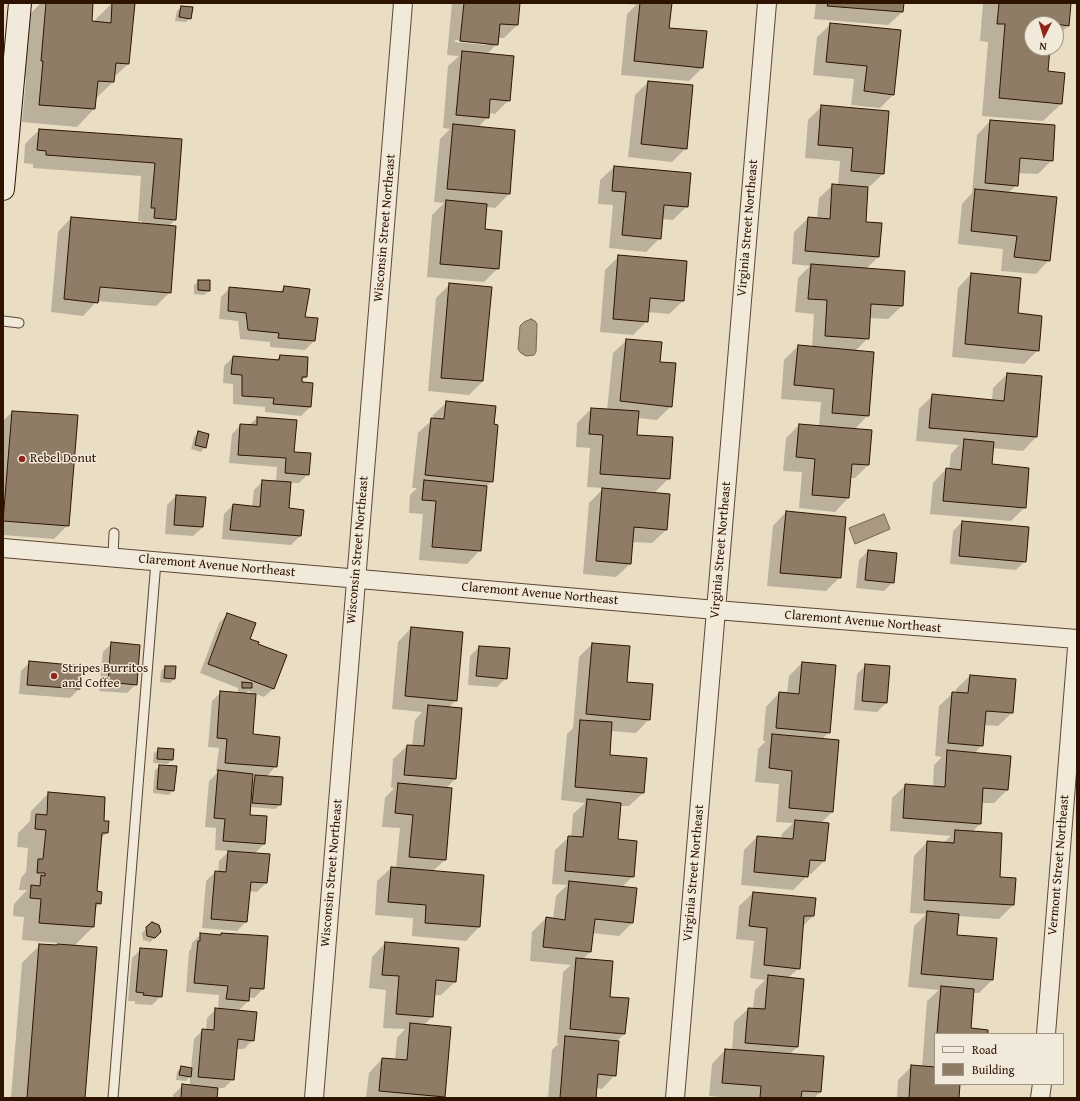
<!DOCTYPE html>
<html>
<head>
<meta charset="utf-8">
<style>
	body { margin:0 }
	#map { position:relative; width:1080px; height:1101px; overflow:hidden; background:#e9ddc4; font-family:"Gentium Book Plus",serif }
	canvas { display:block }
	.frame { position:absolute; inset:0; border:4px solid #2e1301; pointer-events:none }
	.legend { position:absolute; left:934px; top:1033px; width:130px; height:52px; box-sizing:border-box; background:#f1e9d9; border:1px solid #a39383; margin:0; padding:5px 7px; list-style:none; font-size:12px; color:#2e1301 }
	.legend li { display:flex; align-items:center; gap:8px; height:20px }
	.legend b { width:20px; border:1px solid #a39383 }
	.north { position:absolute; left:1024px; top:16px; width:40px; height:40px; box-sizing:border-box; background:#f1e9d9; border:1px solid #a39383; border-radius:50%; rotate:185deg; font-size:11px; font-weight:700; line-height:16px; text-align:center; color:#2e1301 }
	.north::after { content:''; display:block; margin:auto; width:14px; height:18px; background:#8f2418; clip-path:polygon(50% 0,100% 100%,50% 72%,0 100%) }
</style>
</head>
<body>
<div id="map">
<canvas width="1080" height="1101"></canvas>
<div class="frame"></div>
<ul class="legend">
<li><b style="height:5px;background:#f1e9d9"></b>Road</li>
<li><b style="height:11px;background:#8f7c66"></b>Building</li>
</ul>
<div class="north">N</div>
</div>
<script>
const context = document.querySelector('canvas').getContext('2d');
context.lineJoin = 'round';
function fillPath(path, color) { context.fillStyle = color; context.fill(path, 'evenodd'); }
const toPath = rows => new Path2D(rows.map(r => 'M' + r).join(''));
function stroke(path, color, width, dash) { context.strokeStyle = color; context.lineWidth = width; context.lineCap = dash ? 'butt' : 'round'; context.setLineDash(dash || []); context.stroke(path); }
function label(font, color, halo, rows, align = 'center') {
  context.font = font + ' "Gentium Book Plus",serif'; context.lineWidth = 3; context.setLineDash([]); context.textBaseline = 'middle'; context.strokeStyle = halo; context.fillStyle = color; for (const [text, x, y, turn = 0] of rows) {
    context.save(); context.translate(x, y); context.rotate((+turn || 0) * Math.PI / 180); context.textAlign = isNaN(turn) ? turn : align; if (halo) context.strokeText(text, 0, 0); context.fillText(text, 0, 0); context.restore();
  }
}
const water = toPath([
	[531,319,535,321,537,324,536,352,534,355,526,356,521,353,518,349,520,326,524,322,531,319],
	[884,514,890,529,855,544,849,528,884,514]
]);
const shadow = toPath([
	[41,3,92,3,90,22,94,22,95,20,112,3,134,4,128,64,113,78,113,82,95,99,94,109,77,127,22,122,26,79,23,79,29,15],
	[452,3,519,3,517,25,504,38,498,38,497,44,487,54,509,100,495,114,488,113,488,117,478,127,514,130,509,194,495,208,486,207,484,230,498,268,484,282,427,277,432,215,444,203,434,202,440,139,450,129,443,128,448,66,459,56,447,55],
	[455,40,486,43,486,45,455,42],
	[620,3,671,3,668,28,702,68,689,81,621,75,627,14,636,5],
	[816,3,903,3,902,12,888,25,814,19],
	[983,3,1070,3,1068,26,1056,37,1056,24,1032,24,1032,48,1049,48,1047,72,1061,104,1043,121,982,116,988,42,980,41],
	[181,7,190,18,186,22,175,21,177,11],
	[831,24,894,94,880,108,851,105,854,79,813,75,817,37],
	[648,82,686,148,672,162,628,157,635,95],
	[822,106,883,174,869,187,867,187,864,222,878,257,866,269,902,306,888,319,869,318,868,338,855,351,868,415,854,430,868,465,855,478,850,478,848,498,835,512,799,508,802,472,783,471,786,438,799,425,819,427,821,402,781,399,784,360,798,346,812,347,814,314,795,312,798,278,810,266,792,264,794,232,808,218,817,219,819,198,833,185,838,185,840,161,805,158,808,120],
	[990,121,1052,160,1038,174,1018,173,1017,185,1008,193,1049,260,1036,274,1001,271,1003,249,958,244,962,204,972,193,977,135],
	[39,130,181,140,175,220,169,226,170,292,156,306,97,301,83,316,51,312,58,232,71,218,142,224,142,221,138,221,141,176,33,168,33,164,24,163,25,144],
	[614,167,687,206,673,220,661,219,660,238,646,252,609,248,613,205,598,204,600,180],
	[619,256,683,301,669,314,648,312,647,321,633,335,600,332,605,270],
	[971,274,1017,314,1038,350,1024,364,952,357,958,288],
	[199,281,209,291,204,295,194,294,194,285],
	[450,284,491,288,483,381,469,395,428,391,436,298],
	[284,287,303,318,317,319,314,341,305,350,270,347,270,342,240,339,238,321,219,319,221,297,230,288,279,293],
	[627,340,659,362,671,406,657,420,638,418,636,436,669,478,655,492,639,491,639,493,666,530,652,543,632,542,630,564,616,577,583,574,589,503,604,488,587,487,590,448,576,447,577,423,591,409,607,410,613,353],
	[280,356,306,377,301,381,310,407,301,416,265,412,265,407,233,404,233,384,223,383,224,366,233,357,275,361],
	[1007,374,1041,377,1036,437,1023,451,992,448,991,465,1025,507,1011,521,930,514,933,483,946,469,949,470,951,454,959,445,916,441,919,409,933,395,992,400,993,388],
	[447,402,493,425,492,481,486,487,480,550,467,564,419,560,423,514,409,513,410,495,417,488,412,488,418,433,433,419,433,415],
	[12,412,68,525,54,539,3,535,3,421],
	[257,418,293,453,308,474,299,483,290,483,288,509,300,536,291,545,222,539,224,514,233,505,252,507,254,490,263,481,276,482,277,467,229,463,232,434,241,425,249,425],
	[198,433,205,447,201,452,191,449,194,437],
	[176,496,203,527,193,536,165,534,167,505],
	[786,512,840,577,826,591,767,586,773,526],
	[962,522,1025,561,1016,570,950,564,953,531],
	[868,551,893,582,884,591,856,588,859,560],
	[228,614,249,639,257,644,274,688,264,697,248,691,245,694,252,735,276,766,266,777,280,804,276,809,250,807,249,815,264,844,254,854,266,883,257,892,249,891,246,922,237,931,202,928,206,881,215,872,218,873,219,861,229,851,215,850,216,828,205,827,209,781,218,772,216,771,219,748,208,747,212,701,221,692,238,693,238,688,200,673,219,623],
	[252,774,257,775,252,780],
	[411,628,456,700,448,708,455,779,446,788,445,860,433,871,479,927,466,941,412,936,413,918,375,915,377,881,391,868,396,868,400,828,382,827,385,798,394,788,391,788,393,759,407,746,412,746,415,720,422,712,392,709,398,642],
	[112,643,136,684,127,693,99,691,103,652],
	[592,644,626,683,649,719,636,733,611,731,609,756,643,793,629,806,620,806,617,840,633,876,621,888,632,923,619,936,592,933,590,952,583,959,609,998,624,1034,617,1041,615,1075,602,1089,596,1088,595,1098,548,1098,552,1050,559,1043,557,1043,563,972,571,965,530,961,532,932,546,918,553,919,556,896,567,885,552,884,555,850,569,837,571,837,573,814,585,803,561,800,567,734,573,728,579,657],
	[479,647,506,678,497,687,468,685,470,656],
	[30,662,81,667,79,689,70,698,19,694,21,671],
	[802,663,829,732,822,739,832,812,821,823,824,861,811,874,807,874,807,876,793,890,741,885,744,850,757,837,781,839,782,834,793,823,776,822,779,784,755,782,758,749,766,741,763,741,766,707,779,693,787,694,789,676],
	[866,665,889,667,886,703,877,712,854,710,857,674],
	[165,667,174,679,170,683,160,682,161,671],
	[970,676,1012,713,998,726,984,725,982,745,974,754,1007,790,994,803,981,803,980,824,971,833,999,878,1015,878,1013,905,999,919,958,916,956,936,992,980,979,993,973,993,970,1029,987,1034,935,1034,935,1084,959,1084,958,1098,897,1098,898,1080,912,1066,922,1067,927,1001,939,990,908,987,914,926,926,914,910,913,914,856,927,842,943,843,951,836,890,831,892,798,906,785,933,787,934,765,942,757,935,756,939,706,953,693,956,693,956,689],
	[159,749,173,750,172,760,167,764,153,763,154,753],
	[160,766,173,790,169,795,153,793,155,770],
	[49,793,103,822,107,833,101,838,96,892,100,903,95,909,93,927,74,946,84,1098,11,1098,22,963,40,945,56,946,59,943,22,940,24,917,13,916,14,904,27,890,19,890,21,878,26,872,28,848,17,847,18,833,30,821,31,811],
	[753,893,813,916,802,927,799,968,788,978,803,979,797,1047,789,1055,820,1092,814,1098,733,1098,709,1096,712,1064,725,1050,732,1051,734,1022,748,1009,753,1009,755,990,765,980,750,978,754,941,736,939,739,906],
	[152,923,160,932,150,942,143,940,142,933],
	[201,934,220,936,222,934,263,989,254,998,248,997,248,1001,238,1011,253,1040,244,1049,236,1049,233,1079,224,1088,217,1088,216,1098,173,1098,173,1095,182,1086,190,1086,190,1076,186,1081,176,1080,177,1072,181,1067,191,1069,194,1039,203,1030,206,1030,207,1018,216,1009,218,1009,219,995,186,992,189,951,191,949,192,943],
	[385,943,455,982,441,995,434,995,432,1017,424,1025,444,1096,442,1098,366,1098,369,1073,382,1059,395,1060,397,1038,405,1029,383,1028,386,990,369,988,372,957],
	[141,949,161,996,152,1005,135,1004,135,1001,128,1001,132,958]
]);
const building = toPath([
	[46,3,93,3,92,21,111,23,112,3,135,3,129,64,116,63,114,82,98,81,95,109,39,105,43,61,41,61,46,3],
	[464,3,520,3,518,25,500,24,498,45,460,41,464,3],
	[640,3,672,3,669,28,707,31,703,68,634,61,640,3],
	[828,3,904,3,903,12,827,6,828,3],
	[999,3,1071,3,1069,26,1056,24,1032,24,1032,48,1050,48,1048,71,1065,73,1062,104,999,98,1005,24,997,24,999,3],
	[181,6,193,7,191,19,179,17,181,6],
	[830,23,901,30,894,95,864,91,867,66,826,62,830,23],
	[462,51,514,56,510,101,490,99,489,118,456,115,462,51],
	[648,81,693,85,687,149,641,144,648,81],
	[821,105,889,111,884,174,851,171,853,148,818,145,821,105],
	[990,120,1055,125,1053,161,1020,158,1018,186,985,183,990,120],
	[453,124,515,130,510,194,447,189,453,124],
	[39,129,182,139,176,220,154,218,155,208,151,208,155,163,46,155,46,151,37,150,39,129],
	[614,166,691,173,688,207,664,205,661,239,622,235,626,192,612,191,614,166],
	[832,184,868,187,866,222,882,223,879,257,805,251,808,217,830,219,832,184],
	[975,189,1057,197,1050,261,1014,257,1017,236,971,231,975,189],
	[446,200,487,204,485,229,502,231,499,269,440,264,446,200],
	[71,217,176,226,171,293,100,287,98,303,64,299,71,217],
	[618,255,687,261,684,301,650,298,648,322,613,319,618,255],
	[811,264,905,271,903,306,871,304,869,339,825,336,827,300,808,299,811,264],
	[971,273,1021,278,1018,313,1042,316,1039,351,965,344,971,273],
	[198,280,210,280,210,291,198,290,198,280],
	[449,283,492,287,483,381,441,378,449,283],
	[284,286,310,289,305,317,318,318,315,341,278,338,279,333,248,330,246,313,228,311,229,287,283,292,284,286],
	[626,339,662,342,660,362,676,363,672,407,620,401,626,339],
	[798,345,874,352,869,416,832,413,834,389,794,385,798,345],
	[280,355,308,357,307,377,302,377,302,382,313,383,311,407,273,404,274,398,242,396,242,375,231,374,233,356,279,360,280,355],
	[1007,373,1042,376,1037,437,929,428,932,394,1004,401,1007,373],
	[446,401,496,406,494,424,498,425,493,482,425,475,431,418,444,419,446,401],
	[591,408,639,411,637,435,673,437,670,479,600,474,603,435,589,434,591,408],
	[12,411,78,415,69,526,3,521,12,411],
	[257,417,297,420,294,452,311,453,309,475,285,473,286,458,238,455,240,424,257,425,257,417],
	[799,424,872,430,869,465,852,464,849,498,812,495,815,459,796,457,799,424],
	[198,431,209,434,206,448,195,445,198,431],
	[964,439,994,442,992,464,1029,468,1026,508,943,501,946,468,961,470,964,439],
	[262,480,291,482,289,508,304,510,301,536,230,530,233,504,260,507,262,480],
	[424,480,487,486,481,551,432,547,436,501,422,500,424,480],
	[602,488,670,494,667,530,634,527,631,564,596,561,602,488],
	[176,495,206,497,203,527,174,525,176,495],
	[786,511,846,517,841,578,780,573,786,511],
	[962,521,1029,527,1026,562,959,556,962,521],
	[868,550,897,553,894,583,865,580,868,550],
	[227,613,256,623,250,639,259,642,258,644,287,655,274,689,208,664,227,613],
	[411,627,463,632,457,701,405,696,411,627],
	[111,642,140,645,137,685,108,682,111,642],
	[592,643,630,646,627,682,653,684,650,720,586,714,592,643],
	[479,646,510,648,507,679,476,676,479,646],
	[29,661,82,666,80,689,27,685,29,661],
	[802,662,836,665,830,733,776,728,779,692,799,694,802,662],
	[865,664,890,666,887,703,862,701,865,664],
	[165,666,176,666,175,679,164,678,165,666],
	[970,675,1016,679,1013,713,986,711,983,746,948,743,952,692,968,693,970,675],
	[242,682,252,683,252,688,242,688,242,682],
	[220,691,256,694,253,734,280,737,277,767,225,763,227,739,217,738,220,691],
	[428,705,462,708,456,779,404,775,407,745,424,746,428,705],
	[580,720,612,722,610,755,647,758,644,793,575,787,580,720],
	[772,734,839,740,833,812,789,808,792,771,769,768,772,734],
	[158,748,174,749,173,760,157,759,158,748],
	[947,750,1011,756,1008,790,983,788,981,824,903,818,905,784,945,787,947,750],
	[159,765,177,766,174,791,157,789,159,765],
	[218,770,253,774,250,815,267,816,265,844,223,841,225,819,214,818,218,770],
	[255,775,283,777,281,805,252,803,255,775],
	[398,783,452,788,446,860,409,857,413,815,395,813,398,783],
	[48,792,105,797,104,821,109,821,108,833,102,833,97,891,102,892,101,904,96,903,94,927,39,923,41,899,30,898,31,885,40,886,41,875,45,876,45,873,37,873,38,859,43,859,46,830,35,829,36,814,47,815,48,792],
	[587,799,621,803,618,839,637,841,634,877,565,871,568,836,583,837,587,799],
	[795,820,829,823,825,861,810,860,808,877,754,872,757,836,793,839,795,820],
	[955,830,1002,833,1000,877,1016,878,1014,905,924,900,927,841,954,843,955,830],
	[228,851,270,854,267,883,251,882,247,922,211,919,215,871,226,872,228,851],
	[391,867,484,875,480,927,425,923,426,905,388,902,391,867],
	[569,881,637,888,633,923,595,919,591,952,543,947,546,917,565,920,569,881],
	[753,892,816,898,814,916,804,916,800,969,764,965,767,928,749,926,753,892],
	[927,911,959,914,957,935,997,938,993,980,921,974,927,911],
	[152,922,159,925,161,932,155,938,147,936,146,927,152,922],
	[200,933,221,935,221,933,268,936,264,989,250,988,249,1001,226,999,228,986,194,983,198,941,200,941,200,933],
	[385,942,459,948,456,982,436,980,433,1017,396,1014,399,976,382,975,385,942],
	[39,944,57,945,57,944,97,947,85,1098,27,1098,39,944],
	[140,948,167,950,162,997,143,995,144,993,136,992,140,948],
	[576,958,613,961,610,997,629,998,625,1034,570,1029,576,958],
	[768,975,804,979,798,1047,745,1043,748,1008,765,1009,768,975],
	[941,986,974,989,971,1028,988,1030,988,1034,937,1034,941,986],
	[215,1008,257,1012,254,1041,238,1039,234,1080,198,1077,202,1029,214,1030,215,1008],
	[410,1023,451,1027,445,1097,379,1091,382,1058,407,1060,410,1023],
	[565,1036,619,1041,616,1076,598,1074,596,1098,560,1098,565,1036],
	[725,1049,824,1056,821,1092,802,1091,801,1098,760,1098,761,1086,722,1083,725,1049],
	[911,1065,935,1067,935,1084,960,1084,959,1098,909,1098,911,1065],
	[181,1066,192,1068,191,1077,179,1075,181,1066],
	[182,1084,218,1088,217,1098,181,1098,182,1084]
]);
const lane = toPath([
	[3,321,19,323],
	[113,557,114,533],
	[113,1098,156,561]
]);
const street = toPath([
	[3,548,716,610,1077,639],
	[1046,1034,1077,648],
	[314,1098,403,3],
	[675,1098,767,3],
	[1040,1098,1042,1084]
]);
const secondary = toPath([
	[3,189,20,3]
]);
const markers = [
	[22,459,4,"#8f2418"],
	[54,676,4,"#8f2418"]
];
const streetNames = [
	["Wisconsin Street Northeast",385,228,-85],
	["Virginia Street Northeast",748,228,-85],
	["Wisconsin Street Northeast",358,550,-85],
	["Virginia Street Northeast",721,550,-85],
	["Claremont Avenue Northeast",217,566,5],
	["Claremont Avenue Northeast",540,594,5],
	["Claremont Avenue Northeast",863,622,5],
	["Vermont Street Northeast",1059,865,-85],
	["Wisconsin Street Northeast",332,873,-85],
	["Virginia Street Northeast",694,873,-85]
];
const poiNames = [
	["Rebel Donut",30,459],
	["Stripes Burritos",62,669],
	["and Coffee",62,684]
];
fillPath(water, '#a99882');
stroke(water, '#78634e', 1);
fillPath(shadow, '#0003');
fillPath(building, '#8f7c66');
stroke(building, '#2e1301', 1);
stroke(lane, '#5d4632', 11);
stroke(street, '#5d4632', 20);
stroke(secondary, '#2e1301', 24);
stroke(lane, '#f1e9d9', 9);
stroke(street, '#f1e9d9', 18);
stroke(secondary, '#f1e9d9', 22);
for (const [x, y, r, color] of markers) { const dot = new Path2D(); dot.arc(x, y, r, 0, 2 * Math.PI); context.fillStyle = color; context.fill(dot); stroke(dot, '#f1e9d9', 1.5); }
label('13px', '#2e1301', '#f1e9d9', streetNames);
label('13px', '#2e1301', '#f1e9d9', poiNames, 'left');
</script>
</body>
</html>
